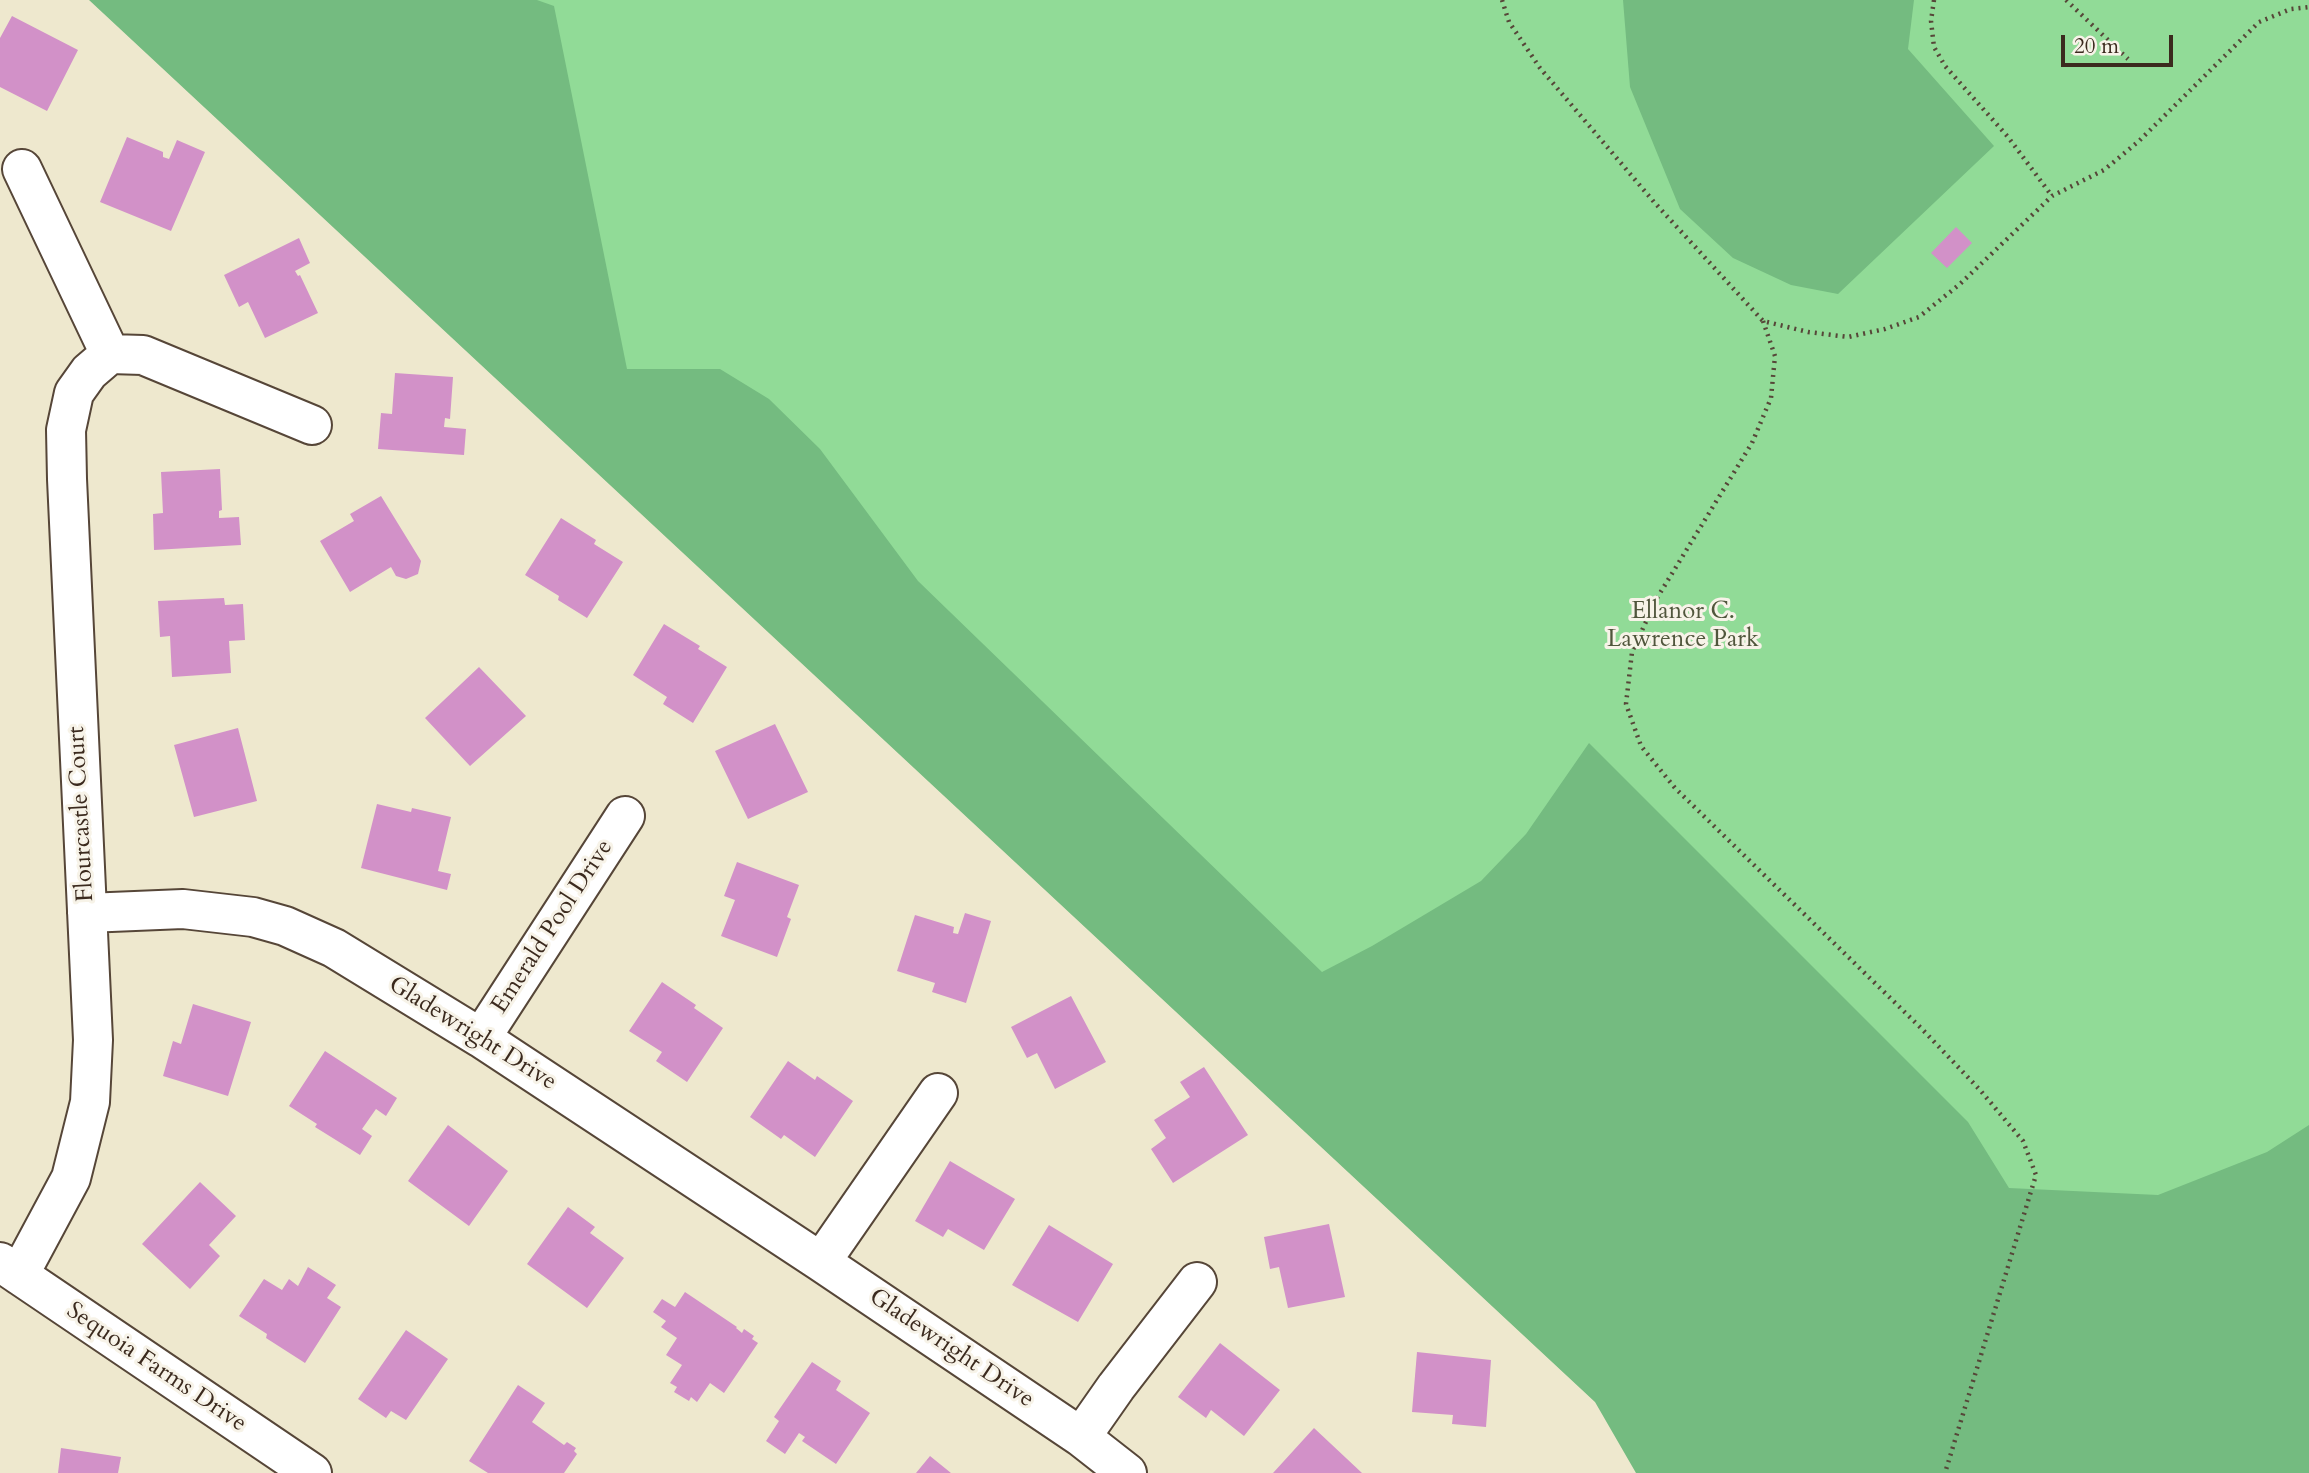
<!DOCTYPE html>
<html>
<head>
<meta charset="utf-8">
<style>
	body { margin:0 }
	#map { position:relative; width:2309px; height:1473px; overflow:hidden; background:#eee8ce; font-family:Cardo,serif }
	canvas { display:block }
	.scale { position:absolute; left:2061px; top:35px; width:112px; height:32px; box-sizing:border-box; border:4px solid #3b2a1e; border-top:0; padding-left:9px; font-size:21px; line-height:24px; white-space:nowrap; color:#3b2a1e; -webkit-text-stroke:5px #f7f3e8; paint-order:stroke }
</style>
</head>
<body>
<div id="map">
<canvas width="2309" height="1473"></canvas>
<div class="scale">20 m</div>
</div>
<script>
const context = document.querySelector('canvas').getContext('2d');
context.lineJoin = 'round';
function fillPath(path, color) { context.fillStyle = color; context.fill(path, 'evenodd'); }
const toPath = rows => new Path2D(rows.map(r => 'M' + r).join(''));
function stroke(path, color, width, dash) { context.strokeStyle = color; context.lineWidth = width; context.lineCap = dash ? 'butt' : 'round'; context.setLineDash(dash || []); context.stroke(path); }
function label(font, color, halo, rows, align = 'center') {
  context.font = font + ' Cardo,serif'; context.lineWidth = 6; context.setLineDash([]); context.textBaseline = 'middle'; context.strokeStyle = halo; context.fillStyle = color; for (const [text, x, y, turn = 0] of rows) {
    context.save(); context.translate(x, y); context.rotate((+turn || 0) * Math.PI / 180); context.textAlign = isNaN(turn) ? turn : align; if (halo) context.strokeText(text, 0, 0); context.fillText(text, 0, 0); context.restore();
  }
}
const green = toPath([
	[90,0,2309,0,2309,1473,1672,1473]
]);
const forest = toPath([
	[89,0,537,0,554,6,627,369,720,369,769,399,820,449,918,581,1322,972,1372,946,1481,881,1526,834,1589,743,1968,1122,2009,1188,2158,1195,2267,1152,2309,1125,2309,1473,1636,1473,1595,1402],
	[1623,0,1914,0,1908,49,1994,146,1838,294,1791,285,1733,258,1680,209,1630,87]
]);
const building = toPath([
	[12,16,78,50,47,111,0,87,0,38],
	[127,137,163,152,163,157,169,159,177,140,205,152,171,231,100,202],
	[1956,227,1972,243,1947,268,1931,253],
	[299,238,310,263,295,271,298,276,300,275,318,313,265,338,248,302,239,307,224,275],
	[395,373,453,377,450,419,445,418,444,427,466,429,464,455,378,449,381,413,392,414],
	[220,469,222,510,219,511,219,518,239,517,241,545,154,550,153,514,163,513,161,472],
	[381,496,421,561,418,574,406,579,396,576,391,567,350,592,320,541,354,521,350,514],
	[561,518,596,540,594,544,623,562,587,618,558,600,559,596,525,575],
	[224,598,225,605,243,604,245,640,229,641,231,673,172,677,170,636,160,637,158,601],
	[664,624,700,646,698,649,727,667,693,723,663,704,667,697,633,675],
	[479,667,526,716,470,766,425,718],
	[775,724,808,792,748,819,715,751],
	[238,728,257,801,194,817,174,745],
	[377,804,411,812,412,808,451,817,438,871,451,874,447,890,361,868],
	[737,862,799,885,787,917,791,919,777,957,721,936,735,900,724,896],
	[965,913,991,921,966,1003,932,992,935,983,897,971,915,915,954,927,953,933,958,934],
	[662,982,696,1005,694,1008,723,1028,687,1082,656,1061,662,1052,629,1031],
	[1071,996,1106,1062,1055,1089,1037,1053,1027,1058,1011,1027],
	[193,1004,251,1022,228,1096,163,1076,173,1041,181,1044],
	[325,1051,397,1098,386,1116,376,1109,362,1129,372,1136,360,1155,315,1127,317,1124,289,1106],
	[788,1061,815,1080,817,1076,853,1101,815,1157,784,1135,781,1139,750,1117],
	[1204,1067,1248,1135,1173,1183,1151,1149,1166,1138,1154,1120,1190,1097,1180,1082],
	[448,1125,508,1171,469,1226,408,1181],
	[950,1161,1015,1199,984,1250,948,1229,943,1237,915,1221],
	[200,1182,236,1216,209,1245,220,1256,190,1289,142,1244],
	[568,1207,595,1227,590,1233,624,1258,587,1308,527,1264],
	[1329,1224,1345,1297,1288,1308,1279,1267,1270,1269,1264,1237],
	[1049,1225,1113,1264,1078,1322,1012,1285],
	[308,1267,336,1285,327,1298,341,1307,305,1363,266,1338,267,1334,239,1316,264,1279,282,1290,289,1279,298,1286],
	[685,1292,737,1327,736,1328,742,1333,744,1329,754,1336,752,1339,758,1343,724,1393,710,1383,697,1402,691,1397,689,1401,674,1392,677,1387,670,1383,682,1365,666,1355,677,1338,661,1327,666,1321,653,1312,662,1299,675,1307],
	[406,1330,448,1359,406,1420,391,1411,386,1418,358,1399],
	[1220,1343,1280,1390,1244,1436,1211,1410,1206,1418,1178,1397],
	[1417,1352,1491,1360,1486,1427,1452,1424,1453,1415,1412,1412],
	[812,1362,841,1381,836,1390,870,1413,836,1464,802,1441,805,1437,799,1433,785,1454,766,1441,779,1421,774,1417],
	[518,1385,545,1403,532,1422,564,1445,567,1442,576,1448,574,1451,577,1454,564,1473,488,1473,469,1461],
	[1314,1428,1362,1473,1273,1473],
	[61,1448,121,1457,118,1473,58,1473],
	[930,1456,951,1473,916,1473]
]);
const path = toPath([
	[1502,0,1509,22,1540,68,1654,202,1763,321,1808,332,1848,337,1885,329,1919,317,1960,284,2052,196,2104,170,2139,141,2259,22,2291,9,2309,7],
	[1934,0,1931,21,1934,47,1945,66,2008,137,2052,196],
	[2066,0,2128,59],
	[1763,321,1775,356,1771,398,1752,443,1657,598,1632,652,1626,704,1641,746,1675,788,1921,1028,1980,1090,2023,1141,2036,1175,1945,1473]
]);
const minor = toPath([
	[22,169,110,354],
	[87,913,183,909,253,917,285,926,334,948,481,1038,821,1262,1081,1437,1127,1473],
	[481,1038,625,816],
	[0,1262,312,1473],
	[821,1262,938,1093],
	[19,1275,71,1178,90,1102,93,1040,67,479,66,430,74,393,89,372,110,354,143,355,312,425],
	[1081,1437,1116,1387,1197,1282]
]);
const parkNames = [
	["Ellanor C.",1683,612],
	["Lawrence Park",1683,640]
];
const streetNames = [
	["Flourcastle Court",82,814,-93],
	["Emerald Pool Drive",553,927,-57],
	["Gladewright Drive",472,1034,32],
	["Gladewright Drive",951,1349,34],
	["Sequoia Farms Drive",156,1368,34]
];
fillPath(green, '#91db97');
fillPath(forest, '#74bb80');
fillPath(building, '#d291c8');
stroke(minor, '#564638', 42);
stroke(path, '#564638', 4.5, [2, 5]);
stroke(minor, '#fff', 38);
label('24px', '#50563c', '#f7f3e8', parkNames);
label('24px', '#3b2a1e', '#f7f3e8', streetNames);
</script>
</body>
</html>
